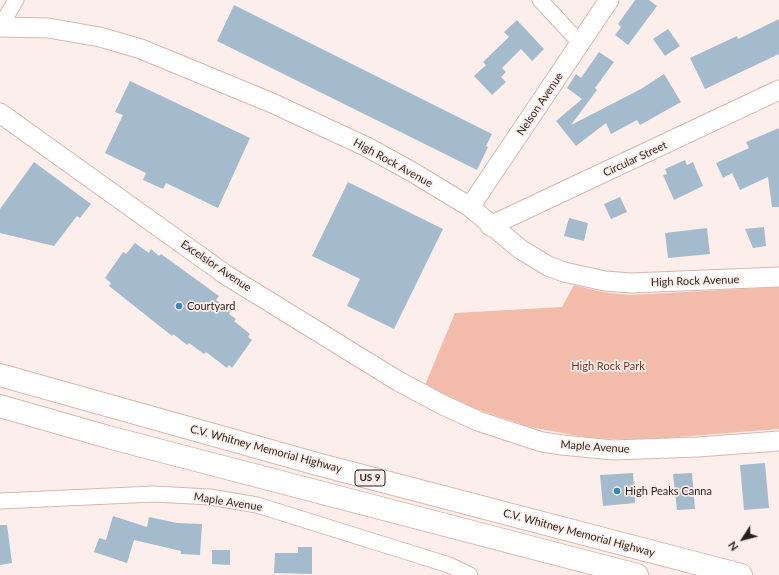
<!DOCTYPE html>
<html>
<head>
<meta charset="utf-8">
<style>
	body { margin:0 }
	#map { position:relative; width:779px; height:575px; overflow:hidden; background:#fcefeb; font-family:Lato,sans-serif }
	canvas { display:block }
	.north { position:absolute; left:723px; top:519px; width:40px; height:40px; -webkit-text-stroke:3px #fcefeb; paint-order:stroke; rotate:234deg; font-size:11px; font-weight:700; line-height:16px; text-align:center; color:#2a1f1b }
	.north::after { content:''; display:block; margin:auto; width:14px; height:18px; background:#2a1f1b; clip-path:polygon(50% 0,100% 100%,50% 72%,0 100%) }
</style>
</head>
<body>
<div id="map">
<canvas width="779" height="575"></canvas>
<div class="north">N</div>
</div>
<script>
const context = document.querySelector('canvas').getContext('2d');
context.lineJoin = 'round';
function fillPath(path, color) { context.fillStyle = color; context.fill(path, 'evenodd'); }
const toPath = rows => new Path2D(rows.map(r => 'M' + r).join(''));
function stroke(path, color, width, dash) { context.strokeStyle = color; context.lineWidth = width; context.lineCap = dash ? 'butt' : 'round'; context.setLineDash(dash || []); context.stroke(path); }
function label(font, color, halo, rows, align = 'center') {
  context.font = font + ' Lato,sans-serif'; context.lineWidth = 3.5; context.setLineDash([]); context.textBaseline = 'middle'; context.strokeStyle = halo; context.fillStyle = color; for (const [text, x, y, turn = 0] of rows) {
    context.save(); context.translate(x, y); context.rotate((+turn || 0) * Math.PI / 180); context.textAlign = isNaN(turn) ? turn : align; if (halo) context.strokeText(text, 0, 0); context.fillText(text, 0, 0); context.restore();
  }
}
const green = toPath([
	[574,285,602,292,630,295,779,287,779,429,641,440,589,438,530,427,476,409,425,385,455,313,562,307]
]);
const building = toPath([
	[635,0,649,0,657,6,628,45,615,35,621,27,618,24],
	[234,5,492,134,486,146,488,147,477,170,217,41],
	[779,19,779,54,705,89,690,58,737,36,738,39],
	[517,20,544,49,532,61,521,49,502,68,506,72,501,77,506,82,492,95,474,76,486,65,483,62,509,37,504,32],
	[668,29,680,46,665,56,653,39],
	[599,52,614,62,595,88,597,90,571,125,641,89,664,74,681,102,640,125,637,120,611,134,606,123,576,146,556,121,582,99,567,88,576,74,581,78],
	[130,81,250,138,218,208,166,183,163,189,143,180,146,173,105,153,123,115,115,112],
	[779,128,779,207,772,207,768,177,740,190,732,173,723,178,716,163,749,148,746,142],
	[685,160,687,165,693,162,703,186,674,200,663,175,667,174,665,169],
	[34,162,91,204,80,218,77,216,54,246,0,233,0,209],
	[348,182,443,229,394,329,347,306,360,279,312,256],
	[620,197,627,212,611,219,604,204],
	[569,218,588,223,584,241,564,236],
	[764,227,766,246,753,248,745,229],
	[707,228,710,254,668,258,665,233],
	[135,243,149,253,151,249,159,256,161,254,219,296,216,300,231,311,229,314,236,319,234,321,250,334,248,337,252,340,232,368,229,365,227,368,206,352,204,354,189,343,187,345,173,334,172,336,109,286,111,283,105,278,123,252,126,254],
	[765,463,769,508,744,510,740,465],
	[633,473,635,503,603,506,600,475],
	[692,473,695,509,677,510,673,474],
	[113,516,147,527,149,517,177,523,202,524,200,555,181,554,181,551,134,540,127,563,94,552,99,538,106,540],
	[0,525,7,525,12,563,0,565],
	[298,547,312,547,312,574,274,573,275,553,298,553],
	[212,550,230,550,230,565,212,564]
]);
const minor = toPath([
	[540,0,581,44],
	[0,27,16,0],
	[0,501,154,494,210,497,257,505,449,565,470,575]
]);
const tertiary = toPath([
	[0,27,48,28,100,37,141,49,272,103,367,147,414,173,470,207,520,249,548,266,564,272,605,281,632,283,779,277],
	[0,113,226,275,398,381,443,405,478,421,542,442,562,445,613,450,698,447,779,441],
	[470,207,609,0],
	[490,226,779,90]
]);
const trunk = toPath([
	[0,375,317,464,741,575],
	[0,406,108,437,637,575]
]);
const markers = [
	[179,306,4,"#3a85b9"],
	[617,491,4,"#3a85b9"]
];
const shields = [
	[370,478,30]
];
const shieldNames = [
	["US 9",370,478]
];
const streetNames = [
	["Nelson Avenue",540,104,-56],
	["Circular Street",635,159,-25],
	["High Rock Avenue",393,163,29],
	["Excelsior Avenue",216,266,34],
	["High Rock Avenue",695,281,-2],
	["Maple Avenue",595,447,4],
	["C.V. Whitney Memorial Highway",266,449,15],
	["Maple Avenue",228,502,9],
	["C.V. Whitney Memorial Highway",579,533,15]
];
const poiNames = [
	["Courtyard",187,306],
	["High Peaks Canna",625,491]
];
const parkNames = [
	["High Rock Park",608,366]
];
fillPath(green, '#f3bcaa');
fillPath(building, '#a3bbcd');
stroke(minor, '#d6b7ae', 17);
stroke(tertiary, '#d6b7ae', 21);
stroke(trunk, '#d6b7ae', 24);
stroke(minor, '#fff', 15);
stroke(tertiary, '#fff', 19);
stroke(trunk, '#fff', 22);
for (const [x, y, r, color] of markers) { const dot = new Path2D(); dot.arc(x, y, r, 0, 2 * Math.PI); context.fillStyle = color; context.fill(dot); stroke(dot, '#fcefeb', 1.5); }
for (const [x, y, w] of shields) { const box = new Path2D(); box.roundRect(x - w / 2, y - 8, w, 16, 3); context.fillStyle = '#fcefeb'; context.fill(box); stroke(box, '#2a1f1b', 1); }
label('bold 10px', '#2a1f1b', null, shieldNames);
label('11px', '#2a1f1b', '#fcefeb', streetNames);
label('11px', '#2a1f1b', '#fcefeb', poiNames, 'left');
label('11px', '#83361c', '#fcefeb', parkNames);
</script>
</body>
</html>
